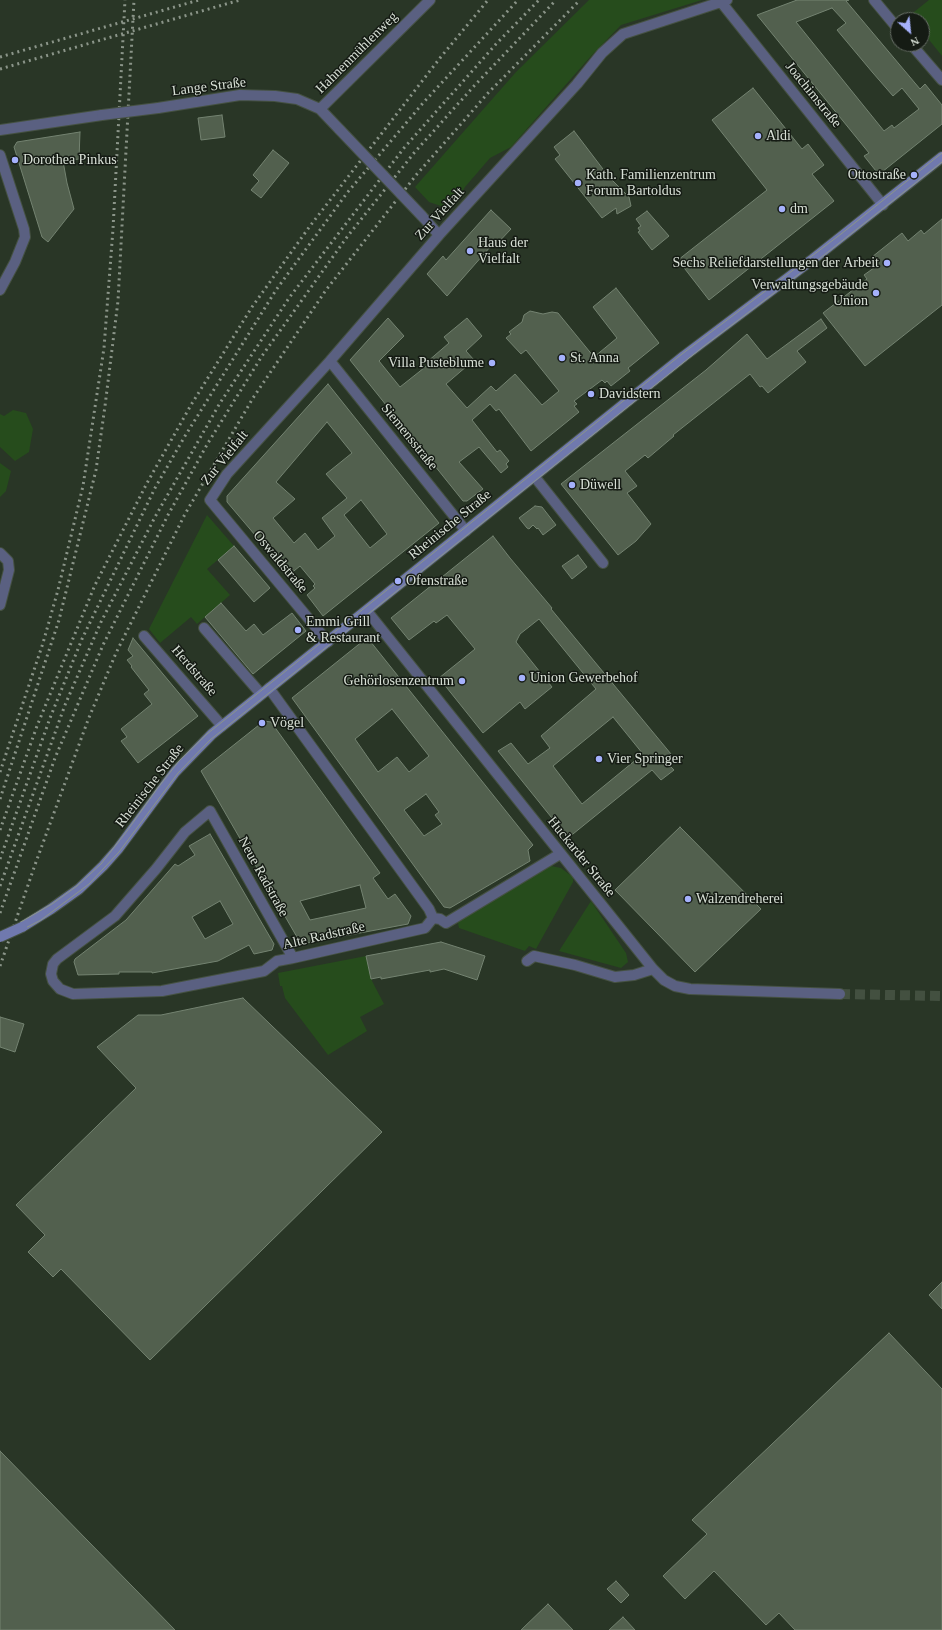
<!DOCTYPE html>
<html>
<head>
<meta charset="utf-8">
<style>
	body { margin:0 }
	#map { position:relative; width:942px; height:1630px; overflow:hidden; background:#293626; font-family:Georgia,serif }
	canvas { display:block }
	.north { position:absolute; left:890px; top:12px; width:40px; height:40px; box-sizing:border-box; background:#151b14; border:1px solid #636a62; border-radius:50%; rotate:153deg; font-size:11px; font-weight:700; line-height:16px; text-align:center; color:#d8e0d6 }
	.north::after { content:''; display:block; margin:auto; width:14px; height:18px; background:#a5b1fc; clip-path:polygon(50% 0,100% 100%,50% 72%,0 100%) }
</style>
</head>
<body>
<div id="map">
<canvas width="942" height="1630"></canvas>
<div class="north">N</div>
</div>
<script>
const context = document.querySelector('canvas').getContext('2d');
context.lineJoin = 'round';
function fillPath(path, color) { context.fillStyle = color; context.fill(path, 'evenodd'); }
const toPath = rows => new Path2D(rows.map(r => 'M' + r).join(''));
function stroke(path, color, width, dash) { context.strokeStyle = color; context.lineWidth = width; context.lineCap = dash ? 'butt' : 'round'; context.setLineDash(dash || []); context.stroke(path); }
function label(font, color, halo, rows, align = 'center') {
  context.font = font + ' Georgia,serif'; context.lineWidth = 3; context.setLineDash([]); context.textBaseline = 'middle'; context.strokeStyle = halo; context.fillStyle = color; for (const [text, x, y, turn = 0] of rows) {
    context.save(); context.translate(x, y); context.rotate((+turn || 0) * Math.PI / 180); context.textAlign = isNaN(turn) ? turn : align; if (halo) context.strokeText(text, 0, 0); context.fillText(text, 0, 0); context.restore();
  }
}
const green = toPath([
	[589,0,702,0,621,25,591,56,511,147,490,158,465,187,455,205,447,208,429,202,415,187,516,72],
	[929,0,942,0,942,56,922,31,922,20,913,20,909,16],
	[13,410,26,413,33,429,29,452,15,461,0,447,0,414,4,416],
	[0,463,11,471,6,491,0,497],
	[207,515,234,546,207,569,230,595,197,624,191,617,160,643,149,629],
	[551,866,561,868,573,877,573,882,536,949,529,946,525,951,459,928,458,923,461,919],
	[591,901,626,953,628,962,621,968,559,951],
	[366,956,372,981,384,1004,360,1017,367,1031,328,1055,285,998,282,986,280,986,278,973]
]);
const building = toPath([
	[797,0,849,0,846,1,920,89,925,84,942,105,942,124,882,172,876,171,864,156,869,153,757,15,797,0],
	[832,8,846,23,837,30,873,73,893,96,902,88,919,109,894,128,892,125,884,131,796,22,832,8],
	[753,88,802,149,808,144,824,165,812,174,834,201,709,300,678,260,767,190,712,120,753,88],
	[222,115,225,137,201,140,198,118,222,115],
	[574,131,609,177,629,197,631,206,617,214,616,208,602,218,555,159,560,155,554,147,574,131],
	[80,132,79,159,63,161,67,183,74,209,48,242,42,237,14,147,17,142,80,132],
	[273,150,289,163,261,198,251,190,259,181,253,175,273,150],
	[491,210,511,229,493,248,491,246,447,296,427,274,443,256,446,260,491,210],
	[647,211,669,236,652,250,638,232,640,231,638,228,641,226,636,219,647,211],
	[942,219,942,305,865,366,823,313,867,279,864,275,878,265,872,257,902,233,908,241,921,230,924,234,942,219],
	[616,288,659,343,628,368,630,371,611,386,607,381,605,383,602,380,574,401,577,404,574,406,579,412,531,451,499,409,496,411,490,404,472,420,497,452,500,450,509,461,506,464,508,467,501,473,479,447,459,462,483,489,467,501,463,501,350,360,388,318,404,336,379,361,400,387,429,364,427,362,449,343,444,337,467,318,482,336,466,351,474,360,446,384,459,399,467,408,491,386,496,391,515,374,542,405,559,391,526,350,521,354,506,338,511,334,509,332,522,322,524,315,530,311,543,314,552,312,558,313,594,357,617,338,593,307,616,288],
	[821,319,827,328,797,351,806,362,768,393,762,386,760,387,750,374,673,435,674,436,648,458,645,455,625,471,637,486,627,493,651,524,636,541,618,555,561,484,706,370,747,334,767,359,821,319],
	[328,384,439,523,323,616,307,595,315,588,313,586,315,584,300,566,289,575,227,502,227,496,328,384],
	[327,422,352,453,326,474,347,498,322,518,335,536,318,550,305,533,294,543,273,518,295,499,276,482,327,422],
	[361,500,387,534,370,548,344,515,361,500],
	[535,506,542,507,556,525,543,535,538,528,537,529,533,525,529,529,527,528,519,518,535,506],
	[493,536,510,558,552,608,551,609,671,754,664,760,674,770,661,780,652,770,568,838,498,751,511,743,528,764,550,748,541,736,596,689,539,619,520,634,516,642,552,687,525,709,520,702,483,733,439,678,475,649,447,615,436,623,434,621,409,640,391,618,493,536],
	[613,717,643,754,582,804,553,766,613,717],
	[234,546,270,588,254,602,218,560,234,546],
	[578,555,587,567,572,579,562,566,578,555],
	[221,603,246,631,254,624,263,635,292,613,306,631,253,674,205,617,221,603],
	[133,638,198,716,138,763,121,741,127,737,121,729,152,704,144,694,149,690,131,667,132,666,127,660,133,656,128,650,133,638],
	[363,641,370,641,533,845,528,850,530,861,450,908,444,907,292,698,363,641],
	[392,709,429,756,409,772,397,757,378,772,355,739,392,709],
	[426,794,439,812,435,815,442,824,424,836,404,810,426,794],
	[264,721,271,722,380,873,373,878,388,899,395,894,411,916,408,924,301,944,201,771,264,721],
	[360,885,366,908,310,920,300,901,360,885],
	[680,827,761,909,695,972,615,890,680,827],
	[210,834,274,944,272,950,254,954,249,945,218,961,152,973,152,972,119,972,119,974,78,975,74,962,75,959,126,920,175,864,178,866,195,855,189,846,210,834],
	[220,901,233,924,205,939,192,917,220,901],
	[441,942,485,956,477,980,444,969,430,972,430,970,381,979,381,977,371,979,366,956,441,942],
	[243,998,382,1132,150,1360,61,1269,53,1277,28,1252,45,1235,16,1205,136,1088,97,1047,138,1015,161,1015,243,998],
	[0,1017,24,1024,15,1052,0,1047,0,1017],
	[942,1282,942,1309,929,1295,942,1282],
	[889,1333,942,1389,942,1630,795,1630,779,1613,766,1625,714,1571,685,1599,663,1576,707,1534,692,1520,889,1333],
	[0,1451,175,1630,0,1630,0,1451],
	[616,1581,629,1595,621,1603,607,1589,616,1581],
	[548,1604,573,1630,521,1630,548,1604],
	[623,1617,635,1630,609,1630,623,1617]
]);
const streetTunnel = toPath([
	[840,994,942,996]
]);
const street = toPath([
	[874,0,898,29],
	[721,2,883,205],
	[911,44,942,80],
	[158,108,240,95,275,96,297,99,320,109,340,130],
	[320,109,430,0],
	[0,130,102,115],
	[0,155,24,229,25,237,15,262,0,290],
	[422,216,439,235],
	[330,361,466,531],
	[534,476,603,563],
	[0,553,8,561,9,570,0,605],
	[367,611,653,969,664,980,675,986,690,989,840,994],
	[204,628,261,694],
	[144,636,222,726],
	[328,642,210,500,227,474,330,361,439,235,577,84,602,53,623,34,727,0],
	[269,688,429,909,433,918],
	[293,958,210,811,185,832,156,869,115,916,57,959,53,964,51,974,53,981,60,989,73,994,162,991,264,971,277,961,293,958,425,928,433,918,440,919,446,923,560,854],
	[527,961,534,956,575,965,615,977,634,975,653,969]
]);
const secondary = toPath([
	[22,927,51,909,79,889,103,866,118,849,175,772,212,734,684,356,813,259,942,157]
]);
const tram = toPath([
	[0,934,52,904,77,886,101,864,127,831,157,789,179,761,207,734,682,354,841,234,942,153],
	[0,941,41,920,89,884,119,852,178,773,210,740,704,346,819,259,942,162]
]);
const rail = toPath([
	[0,57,199,0],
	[0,69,240,0],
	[0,772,43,643,58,590,83,486,104,348,113,229,125,0],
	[0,799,59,620,96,470,105,406,118,301,134,0],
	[0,830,37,726,95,585,147,483,191,405,252,307,310,226,440,58,488,0],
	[0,859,50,718,82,639,155,488,185,436,276,290,347,193,423,103,518,0],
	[0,886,65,705,101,622,155,517,220,403,289,298,404,148,496,44,539,0],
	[0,913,55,758,103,645,168,515,208,443,262,356,347,237,414,153,474,86,556,0],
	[0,966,36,862,88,720,116,653,185,514,253,398,326,290,417,174,489,92,580,0]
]);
const streetBridge = toPath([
	[102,115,158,108],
	[340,130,422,216]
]);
const secondaryBridge = toPath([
	[0,937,22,927]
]);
const markers = [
	[758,136,4,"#a5b1fc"],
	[15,160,4,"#a5b1fc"],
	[914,175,4,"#a5b1fc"],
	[578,183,4,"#a5b1fc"],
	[782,209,4,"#a5b1fc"],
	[470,251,4,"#a5b1fc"],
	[887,263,4,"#a5b1fc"],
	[876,293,4,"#a5b1fc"],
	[562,358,4,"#a5b1fc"],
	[492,363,4,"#a5b1fc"],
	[591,394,4,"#a5b1fc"],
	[572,485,4,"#a5b1fc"],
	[398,581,4,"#a5b1fc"],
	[298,630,4,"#a5b1fc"],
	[522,678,4,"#a5b1fc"],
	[462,681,4,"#a5b1fc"],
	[262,723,4,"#a5b1fc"],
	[599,759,4,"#a5b1fc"],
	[688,899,4,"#a5b1fc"]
];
const streetNames = [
	["Hahnenmühlenweg",357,53,-45],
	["Lange Straße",209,87,-7],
	["Joachimstraße",813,95,51],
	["Zur Vielfalt",440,214,-48],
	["Siemensstraße",409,437,51],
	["Zur Vielfalt",225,458,-51],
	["Rheinische Straße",450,525,-39],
	["Oswaldstraße",280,562,50],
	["Herdstraße",194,671,49],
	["Rheinische Straße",150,786,-52],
	["Huckarder Straße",581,857,51],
	["Neue Radstraße",263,877,61],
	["Alte Radstraße",324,936,-13]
];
const poiNames = [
	["Aldi",766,136],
	["Dorothea Pinkus",23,160],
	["Kath. Familienzentrum",586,175],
	["Forum Bartoldus",586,191],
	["Ottostraße",906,175,"right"],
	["dm",790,209],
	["Haus der",478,243],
	["Vielfalt",478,259],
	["Sechs Reliefdarstellungen der Arbeit",879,263,"right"],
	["Verwaltungsgebäude",868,285,"right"],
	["Union",868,301,"right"],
	["St. Anna",570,358],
	["Villa Pusteblume",484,363,"right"],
	["Davidstern",599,394],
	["Düwell",580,485],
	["Ofenstraße",406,581],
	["Emmi Grill",306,622],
	["& Restaurant",306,638],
	["Union Gewerbehof",530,678],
	["Gehörlosenzentrum",454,681,"right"],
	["Vögel",270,723],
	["Vier Springer",607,759],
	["Walzendreherei",696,899]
];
fillPath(green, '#264c1c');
fillPath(building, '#52604e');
stroke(building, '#748371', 1);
stroke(streetTunnel, '#435040', 10, [10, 5]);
stroke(street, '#455142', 12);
stroke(secondary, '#455142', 12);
stroke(street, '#5a6081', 10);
stroke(secondary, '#7079ae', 10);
stroke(tram, '#8b9589', 1);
stroke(rail, '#8b9589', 3, [2, 4]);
stroke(streetBridge, '#455142', 12, []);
stroke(secondaryBridge, '#455142', 12, []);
stroke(streetBridge, '#5a6081', 10);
stroke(secondaryBridge, '#7079ae', 10);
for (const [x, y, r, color] of markers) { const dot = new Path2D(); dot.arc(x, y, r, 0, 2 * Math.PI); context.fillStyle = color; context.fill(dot); stroke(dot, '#151b14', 1.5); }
label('14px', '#d8e0d6', '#151b14', streetNames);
label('14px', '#d8e0d6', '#151b14', poiNames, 'left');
</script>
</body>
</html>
